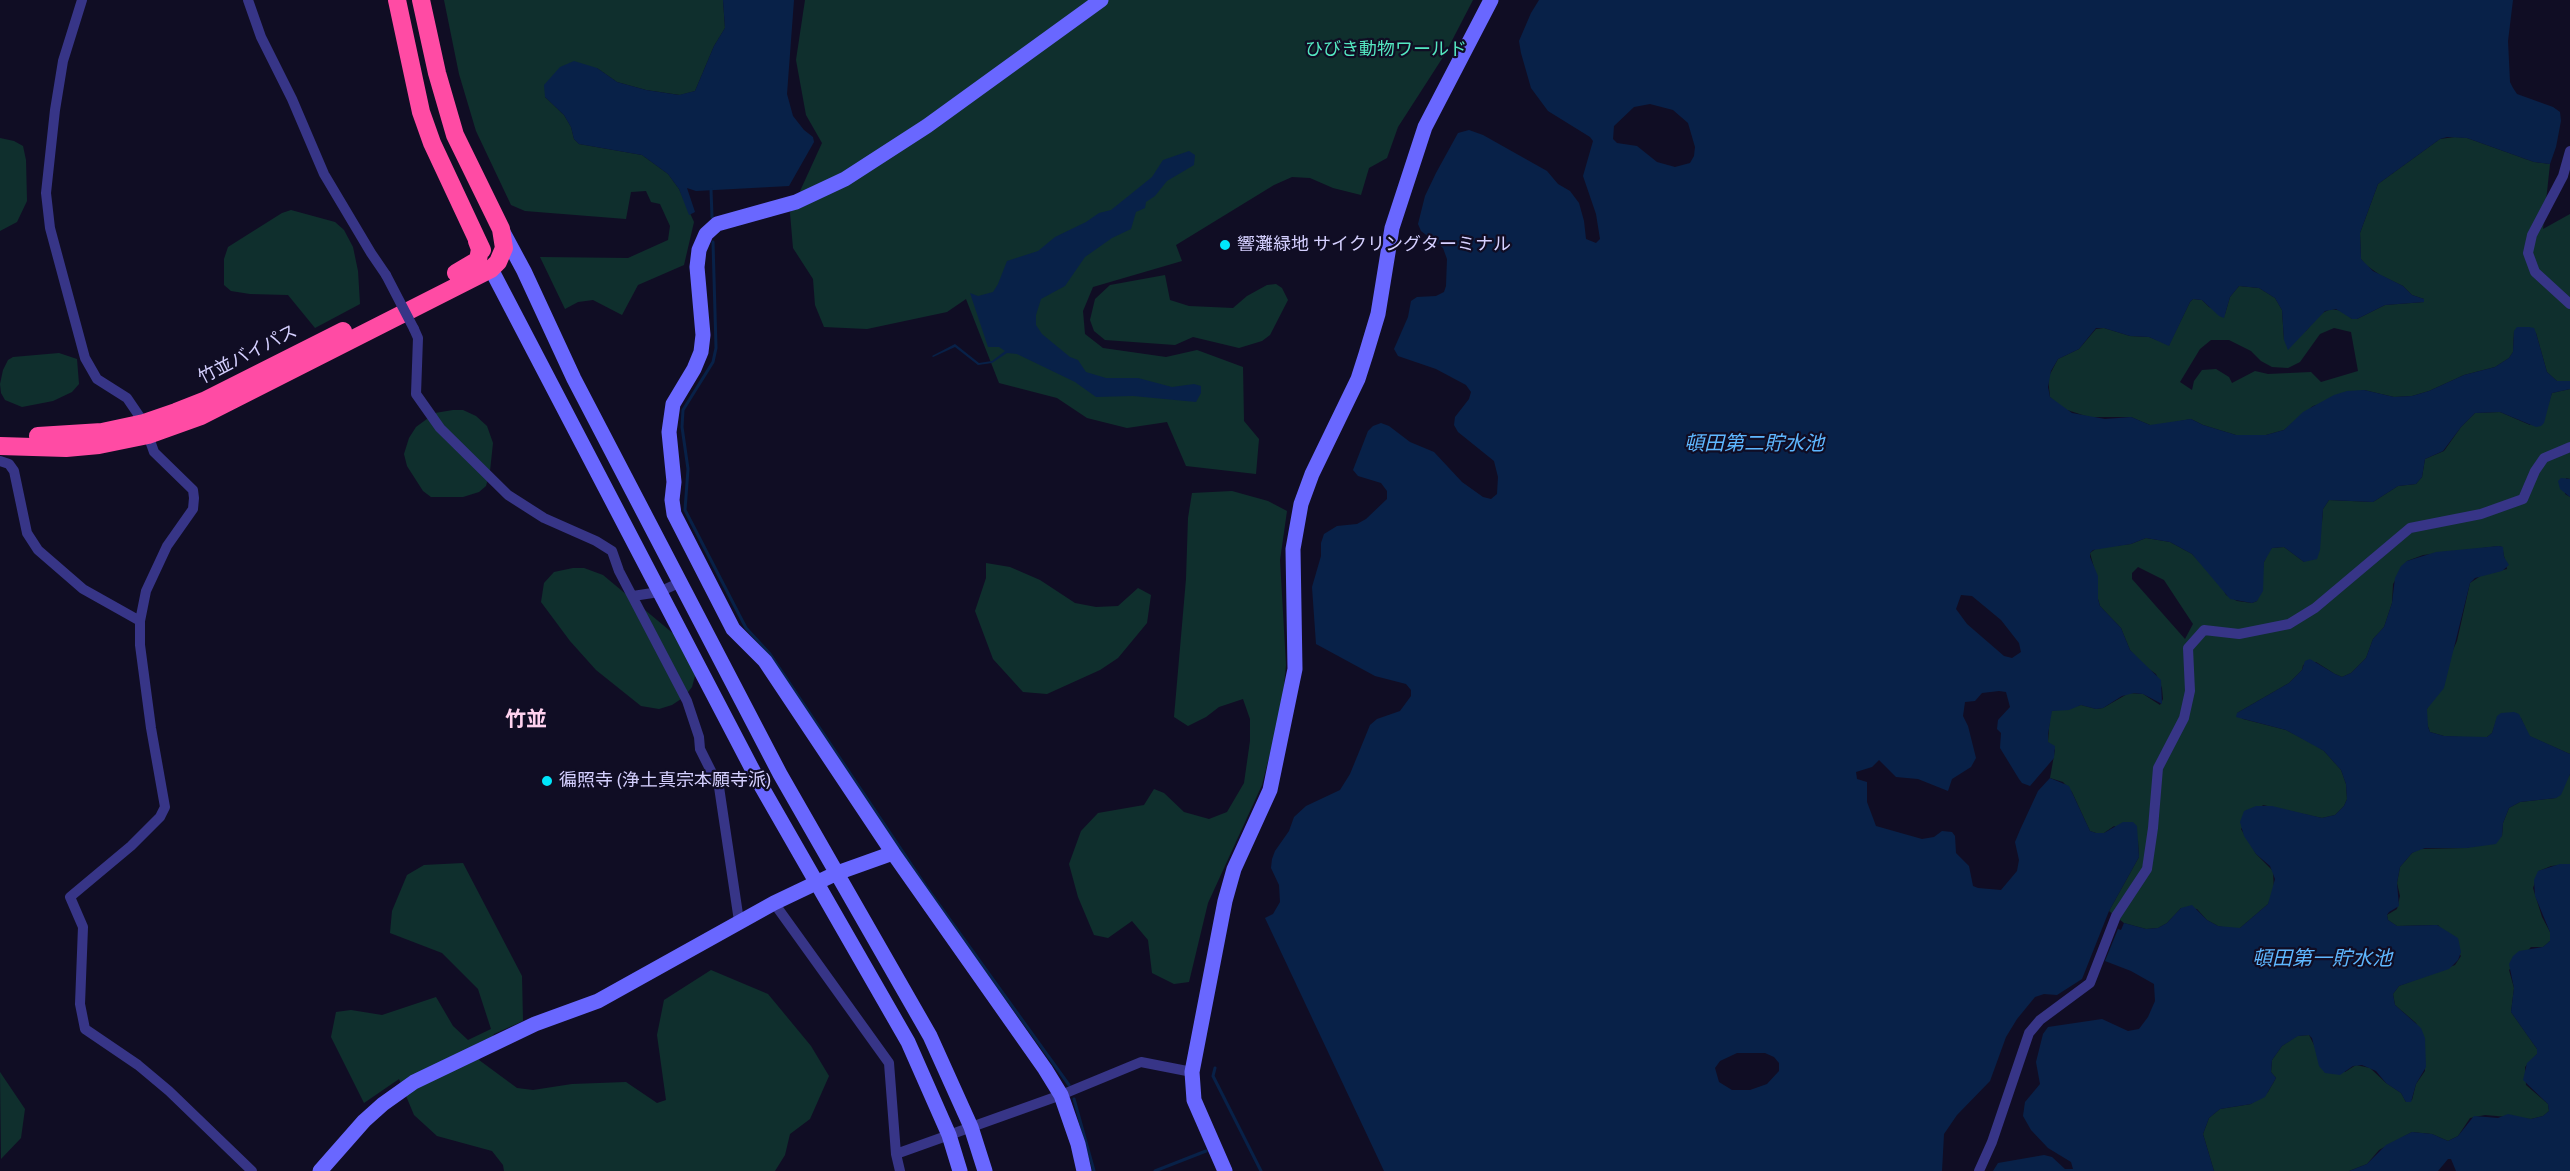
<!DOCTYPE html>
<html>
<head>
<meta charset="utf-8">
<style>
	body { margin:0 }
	canvas { display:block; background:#100d24 }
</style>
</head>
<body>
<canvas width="2570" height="1171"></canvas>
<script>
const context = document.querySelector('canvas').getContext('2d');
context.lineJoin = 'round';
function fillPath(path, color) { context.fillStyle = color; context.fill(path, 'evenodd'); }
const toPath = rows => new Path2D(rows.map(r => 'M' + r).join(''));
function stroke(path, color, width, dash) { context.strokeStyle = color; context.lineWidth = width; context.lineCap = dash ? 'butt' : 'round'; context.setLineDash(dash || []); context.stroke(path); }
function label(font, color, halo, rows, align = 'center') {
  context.font = font + ' "Archivo Narrow","Noto Sans JP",sans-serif'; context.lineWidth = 4.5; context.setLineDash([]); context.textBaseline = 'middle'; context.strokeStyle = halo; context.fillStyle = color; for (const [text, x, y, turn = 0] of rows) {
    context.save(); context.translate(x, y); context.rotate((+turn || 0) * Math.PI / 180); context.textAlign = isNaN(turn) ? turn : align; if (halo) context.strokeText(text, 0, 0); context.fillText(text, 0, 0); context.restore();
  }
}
const green = toPath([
	[444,0,723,0,725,28,714,46,695,91,680,95,646,90,617,82,597,68,545,97,564,115,571,127,574,139,579,144,642,155,668,174,679,189,694,222,684,265,638,285,622,315,593,300,578,302,565,309,540,257,628,258,668,240,670,226,660,204,651,202,646,191,631,192,626,219,525,211,511,205,476,131,459,74],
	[805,0,1473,0,1445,54,1398,127,1387,158,1369,168,1361,195,1333,188,1310,178,1292,177,1274,185,1176,245,1182,261,1093,287,1083,311,1085,334,1103,348,1166,357,1197,350,1243,367,1244,421,1259,439,1256,474,1186,466,1167,422,1127,428,1087,418,1057,398,999,383,966,299,947,312,867,329,824,327,815,305,813,279,793,248,790,213,822,143,806,115,796,60],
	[2455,137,2467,138,2534,162,2550,164,2543,229,2570,214,2570,381,2557,381,2547,372,2536,333,2514,331,2513,352,2509,358,2495,367,2464,375,2429,391,2412,396,2394,397,2364,390,2313,406,2284,430,2266,435,2236,435,2203,425,2191,419,2159,425,2150,425,2131,417,2089,417,2064,409,2050,397,2048,378,2058,359,2079,349,2096,329,2104,328,2130,336,2149,337,2169,345,2190,302,2193,299,2202,300,2209,307,2225,314,2230,297,2239,286,2259,288,2275,298,2282,310,2284,340,2306,331,2320,314,2331,309,2343,311,2352,319,2357,319,2385,305,2424,302,2424,299,2412,295,2403,286,2380,275,2366,265,2361,259,2360,233,2378,184,2440,139],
	[2334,328,2351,332,2358,371,2321,382,2311,372,2268,374,2255,371,2232,383,2229,377,2216,369,2202,370,2194,381,2192,390,2180,382,2200,349,2211,340,2229,340,2251,351,2261,361,2272,367,2288,368,2300,362,2320,334],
	[0,138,14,141,23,146,26,160,27,201,17,222,0,231],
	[291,210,335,222,344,230,353,247,358,271,360,304,315,328,288,295,250,294,231,291,224,285,224,259,228,247,282,213],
	[1165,275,1170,300,1189,306,1233,308,1247,296,1267,285,1276,284,1282,288,1288,300,1270,335,1262,341,1239,348,1193,337,1175,345,1105,340,1094,331,1090,320,1095,299,1110,285],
	[59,353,77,359,79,384,72,392,53,401,22,407,5,400,1,393,0,384,3,370,8,360,13,357],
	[2570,389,2570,479,2566,478,2565,494,2570,497,2570,754,2529,736,2521,718,2496,721,2492,733,2487,737,2479,738,2444,736,2430,732,2426,721,2427,709,2457,641,2470,583,2482,575,2507,569,2502,547,2499,546,2423,555,2407,561,2393,584,2392,603,2384,627,2373,639,2366,658,2351,673,2342,677,2335,674,2316,662,2303,665,2302,670,2289,683,2237,713,2243,719,2286,730,2315,745,2324,751,2341,770,2346,784,2347,799,2344,806,2335,815,2322,818,2263,805,2241,829,2256,854,2273,871,2274,891,2268,904,2240,928,2233,929,2218,926,2207,920,2197,909,2181,908,2167,923,2158,928,2146,929,2124,923,2109,911,2139,857,2138,841,2114,826,2104,833,2096,833,2090,831,2072,792,2063,782,2050,778,2055,750,2048,742,2050,714,2052,711,2081,705,2096,709,2103,708,2129,693,2143,694,2160,705,2163,699,2162,688,2156,674,2142,664,2130,650,2121,628,2100,606,2098,599,2098,582,2090,553,2097,548,2131,544,2146,538,2170,542,2192,554,2222,587,2226,595,2237,601,2252,603,2257,601,2264,562,2269,551,2272,548,2284,547,2304,562,2322,522,2323,509,2329,500,2373,502,2398,486,2416,484,2422,477,2425,459,2444,451,2461,427,2475,413,2500,412,2530,425,2549,402,2552,393],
	[2138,567,2164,580,2193,624,2185,639,2132,579,2132,573],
	[453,410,463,410,476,416,487,426,493,443,490,471,486,486,479,492,463,497,431,497,423,491,407,466,404,454,409,438,416,427,435,413],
	[1232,491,1268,501,1287,511,1280,560,1286,665,1282,706,1262,785,1208,903,1189,982,1174,984,1152,973,1148,940,1132,921,1108,938,1094,935,1078,897,1069,864,1081,831,1098,813,1144,805,1154,789,1164,793,1184,812,1209,819,1227,812,1244,783,1250,741,1250,719,1243,699,1219,707,1206,717,1188,726,1174,717,1186,579,1188,518,1192,493],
	[986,563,1010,567,1040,580,1075,603,1096,607,1118,606,1138,588,1151,595,1147,623,1118,658,1100,670,1047,694,1023,692,993,659,975,611,986,578],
	[573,568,584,568,603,575,687,645,696,672,692,687,684,697,672,705,659,709,641,706,596,670,570,641,541,602,544,583,554,572],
	[2570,774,2570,864,2551,866,2539,871,2533,888,2542,917,2550,932,2550,941,2543,947,2531,947,2509,970,2514,988,2511,1012,2537,1049,2537,1054,2525,1067,2526,1085,2548,1104,2549,1111,2543,1116,2531,1119,2485,1115,2470,1118,2458,1136,2448,1141,2432,1134,2412,1132,2379,1150,2367,1164,2349,1171,2214,1171,2203,1134,2209,1118,2220,1109,2251,1104,2268,1092,2276,1078,2271,1072,2272,1060,2282,1046,2297,1036,2309,1035,2317,1051,2345,1072,2356,1065,2370,1068,2386,1083,2401,1093,2406,1102,2412,1100,2416,1084,2425,1071,2425,1043,2416,1023,2395,1005,2393,994,2399,986,2455,965,2461,956,2438,925,2397,926,2388,920,2387,915,2397,909,2400,896,2397,883,2400,867,2412,853,2419,849,2467,848,2502,836,2503,823,2509,808,2520,802,2556,798],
	[463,863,522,976,523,1021,494,1034,479,1060,517,1088,533,1090,572,1084,626,1082,657,1103,666,1100,657,1035,664,1000,711,970,768,994,811,1046,829,1076,810,1119,790,1134,785,1155,775,1171,504,1171,503,1165,492,1151,437,1136,414,1115,399,1079,364,1103,331,1037,336,1012,351,1010,382,1015,436,997,453,1026,468,1040,491,1029,478,989,442,953,390,933,392,911,407,875,424,865],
	[0,1072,25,1109,21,1138,1,1159]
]);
const water = toPath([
	[723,0,794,0,787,94,793,116,804,130,813,137,814,142,789,186,696,191,687,188,695,212,689,215,679,189,668,174,642,155,579,144,574,139,571,127,564,115,545,97,544,85,560,67,574,61,597,68,617,82,646,90,679,95,695,91,714,46,725,28],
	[1539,0,2513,0,2508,41,2510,82,2513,88,2517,94,2553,107,2560,112,2561,121,2556,147,2550,164,2534,162,2467,138,2447,137,2440,139,2378,184,2360,233,2361,259,2373,271,2403,286,2412,295,2424,299,2424,302,2385,305,2357,319,2352,319,2336,309,2325,311,2288,350,2284,340,2282,310,2275,298,2259,288,2239,286,2230,297,2224,318,2219,316,2202,300,2193,299,2190,302,2169,346,2149,337,2130,336,2104,328,2096,328,2079,349,2058,359,2051,371,2048,387,2050,397,2072,413,2105,419,2131,417,2150,425,2191,419,2203,425,2236,435,2266,435,2284,430,2303,412,2334,395,2347,391,2364,390,2394,397,2412,396,2429,391,2464,375,2495,367,2509,358,2513,352,2514,331,2517,327,2529,327,2534,328,2536,333,2547,372,2557,381,2570,381,2570,389,2552,393,2544,423,2541,426,2536,427,2500,412,2475,413,2461,427,2443,451,2425,459,2422,477,2416,484,2398,486,2373,502,2329,500,2323,509,2320,550,2317,559,2304,562,2284,547,2272,548,2264,562,2263,591,2257,601,2252,603,2230,599,2192,554,2170,542,2146,538,2131,544,2093,550,2090,553,2090,557,2098,576,2098,599,2100,606,2121,628,2130,650,2161,680,2162,704,2143,694,2134,693,2122,696,2103,708,2096,709,2081,705,2069,710,2052,711,2048,734,2048,742,2055,746,2054,758,2030,786,2022,783,2019,779,2000,748,2001,733,1997,729,1998,720,2010,707,2006,692,1999,691,1982,693,1975,701,1965,702,1963,716,1968,726,1976,758,1971,767,1952,779,1948,791,1918,779,1896,777,1879,760,1872,767,1856,772,1857,779,1867,782,1867,802,1876,826,1922,839,1934,837,1942,831,1952,832,1955,836,1956,853,1969,866,1973,886,1978,888,2001,890,2017,871,2019,860,2015,842,2020,830,2038,791,2050,778,2069,786,2090,831,2096,833,2104,833,2123,822,2133,822,2137,826,2139,857,2109,911,2082,979,2057,995,2044,994,2035,997,2017,1019,2006,1037,1990,1081,1957,1115,1944,1134,1942,1171,1384,1171,1265,918,1273,914,1280,902,1279,885,1271,868,1272,859,1275,851,1289,831,1294,817,1306,806,1340,790,1350,774,1370,725,1377,719,1400,711,1411,696,1411,690,1406,684,1375,676,1316,644,1312,587,1321,556,1321,543,1324,534,1337,526,1357,524,1366,519,1387,499,1387,491,1381,483,1358,476,1353,470,1368,431,1373,426,1381,423,1389,426,1410,442,1434,452,1462,482,1483,497,1491,499,1497,494,1498,477,1494,461,1458,432,1454,425,1455,417,1469,399,1471,392,1466,385,1436,369,1398,356,1394,349,1408,317,1411,301,1417,297,1436,296,1444,292,1446,286,1447,259,1443,248,1421,231,1418,224,1425,196,1436,173,1458,133,1469,130,1483,135,1547,171,1558,184,1570,191,1579,203,1584,221,1586,239,1596,243,1600,239,1596,214,1583,176,1593,141,1590,137,1548,111,1531,88,1521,53,1519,41,1531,13],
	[1650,104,1673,110,1688,123,1695,147,1694,156,1690,163,1675,167,1657,162,1637,146,1617,143,1613,139,1614,126,1634,107],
	[1961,595,1972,596,2001,620,2019,643,2021,652,2012,658,2004,656,1967,624,1956,609],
	[1737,1053,1765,1053,1774,1057,1779,1063,1779,1071,1767,1084,1750,1090,1732,1090,1719,1082,1715,1068,1720,1061],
	[1189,151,1195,155,1194,165,1167,181,1155,196,1146,202,1145,208,1136,212,1131,229,1112,238,1085,257,1065,286,1041,299,1036,315,1036,325,1042,334,1070,357,1078,360,1086,372,1106,378,1138,378,1172,387,1194,384,1201,386,1201,393,1196,402,1133,396,1096,397,1075,382,1017,354,1007,353,992,363,978,365,955,347,933,357,932,356,955,344,979,363,992,361,1005,351,999,347,988,347,970,293,978,296,993,292,998,284,1007,261,1038,251,1055,237,1086,222,1099,213,1111,210,1152,177,1163,160],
	[2561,478,2570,479,2570,497,2560,489,2558,481],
	[2499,546,2503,547,2504,557,2509,565,2502,571,2475,578,2470,583,2444,688,2427,709,2428,727,2430,732,2444,736,2487,737,2492,733,2497,716,2501,713,2514,712,2519,714,2530,736,2570,754,2570,774,2561,795,2556,798,2520,802,2509,808,2503,823,2502,836,2496,844,2467,848,2425,848,2412,853,2400,867,2397,883,2399,906,2389,912,2387,915,2388,920,2397,926,2437,925,2458,938,2461,952,2458,960,2449,969,2399,986,2393,994,2395,1005,2421,1028,2425,1038,2426,1067,2416,1084,2411,1102,2406,1102,2401,1093,2386,1083,2376,1071,2362,1065,2353,1066,2340,1075,2325,1073,2319,1066,2312,1038,2309,1035,2298,1036,2282,1046,2272,1060,2271,1072,2276,1078,2265,1097,2251,1104,2220,1109,2209,1118,2203,1134,2214,1171,1993,1171,1998,1163,2044,1155,2052,1157,2065,1169,2073,1169,2071,1162,2048,1148,2031,1130,2023,1116,2025,1102,2040,1084,2036,1062,2043,1034,2048,1027,2102,1019,2128,1031,2139,1029,2148,1017,2155,1001,2154,984,2131,971,2105,961,2118,929,2121,930,2124,923,2146,929,2158,928,2167,923,2181,908,2192,905,2207,920,2218,926,2240,928,2268,904,2275,879,2270,866,2256,854,2244,836,2240,822,2244,811,2256,806,2272,806,2322,818,2335,815,2344,806,2347,799,2346,784,2341,770,2324,751,2286,730,2236,717,2237,713,2289,683,2302,670,2305,661,2310,659,2335,674,2342,677,2351,673,2366,658,2373,639,2384,627,2392,603,2395,578,2401,566,2407,561,2436,552],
	[2560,864,2570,864,2570,1171,2456,1171,2451,1159,2448,1159,2438,1171,2349,1171,2367,1164,2386,1145,2412,1132,2432,1134,2448,1141,2458,1136,2474,1116,2498,1118,2508,1114,2531,1119,2543,1116,2549,1111,2548,1104,2523,1080,2527,1063,2537,1054,2537,1049,2511,1012,2514,988,2509,964,2513,956,2519,951,2543,947,2550,941,2550,932,2535,896,2534,880,2538,871]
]);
const stream = toPath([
	[711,190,712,217],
	[713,242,716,348,713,362,683,410,682,427,688,469,685,510,746,628,770,654,927,888,1069,1085],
	[1215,1068,1213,1076,1261,1171],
	[1074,1099,1094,1171],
	[1155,1171,1206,1151]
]);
const street = toPath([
	[82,0,63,61,55,110,46,193,50,228,85,358,97,379,127,398,144,423],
	[248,0,261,37,292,99,324,174,371,253,386,275],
	[2570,151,2563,176,2532,235,2528,253,2535,272,2570,304],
	[414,329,418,338,416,394,440,428,508,495,544,518,596,541,612,551,619,571,687,701,699,737,700,749,719,787,739,921],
	[148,435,154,452,193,490,194,498,193,509,167,546,146,591,140,621,140,645,151,728,165,807,160,817,131,846,70,897,83,927,80,1004,85,1029,138,1065,169,1091,252,1171],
	[0,461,9,464,14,471,27,533,38,550,83,589,140,621],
	[633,596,659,592,681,582],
	[774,903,889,1063,896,1154,900,1171],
	[896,1154,1061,1095,1141,1062,1192,1072],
	[1979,1171,1992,1142,2029,1033,2040,1020,2090,983,2116,916,2147,869,2153,828,2158,768,2184,718,2190,691,2188,648,2204,630,2239,634,2289,624,2315,608,2410,528,2481,514,2523,499,2535,471,2544,458,2570,447]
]);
const secondary = toPath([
	[503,232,524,271,574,379,780,774,930,1036,971,1127,985,1171],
	[491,269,760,784,908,1042,949,1135,960,1171],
	[320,1171,364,1121,383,1104,414,1082,535,1024,598,1001,774,903,837,873,893,853],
	[1084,1171,1078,1144,1061,1095,1045,1069,893,853,765,661,733,629,674,514,672,500,674,482,669,432,673,404,694,369,701,352,703,335,697,267,699,250,706,234,717,224,796,202,845,179,927,126,1101,0],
	[1225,1171,1194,1100,1192,1072,1225,901,1234,869,1270,790,1295,669,1293,549,1301,504,1312,474,1358,379,1366,354,1378,314,1392,228,1425,127,1491,0]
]);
const highway = toPath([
	[397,0,421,112,432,143,482,250],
	[456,273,478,260,480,249,477,241],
	[38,436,102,432,144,423,176,412,204,401,343,331],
	[0,446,66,448,99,445,148,435,201,416,491,269,498,262,504,248,501,229,455,135,437,73,421,0]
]);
const streetBridge = toPath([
	[386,275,414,329]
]);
const markers = [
	[1225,245,6,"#00e5fb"],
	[547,781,6,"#00e5fb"]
];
const parkNames = [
	["ひびき動物ワールド",1386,50]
];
const poiNames = [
	["響灘緑地 サイクリングターミナル",1237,245],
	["徧照寺 (浄土真宗本願寺派)",559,781]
];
const streetNames = [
	["竹並バイパス",248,355,-27]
];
const waterNames = [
	["頓田第二貯水池",1754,445],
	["頓田第一貯水池",2322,960]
];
const quarterNames = [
	["竹並",526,720]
];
fillPath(green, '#0f2f2d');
fillPath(water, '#082148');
stroke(stream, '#082148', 3);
stroke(street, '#373587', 10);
stroke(secondary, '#6967ff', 15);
stroke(highway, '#ff4ba4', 18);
stroke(streetBridge, '#373587', 10);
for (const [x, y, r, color] of markers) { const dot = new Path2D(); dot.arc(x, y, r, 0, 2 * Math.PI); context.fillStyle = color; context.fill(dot); stroke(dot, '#100d24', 2); }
label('18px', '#54e7c0', '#100d24', parkNames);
label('18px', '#d5d0ff', '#100d24', poiNames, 'left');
label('18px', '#d5d0ff', '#100d24', streetNames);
label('italic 20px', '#5eb7ff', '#100d24', waterNames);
label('bold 21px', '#ffd2ef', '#100d24', quarterNames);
</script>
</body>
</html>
